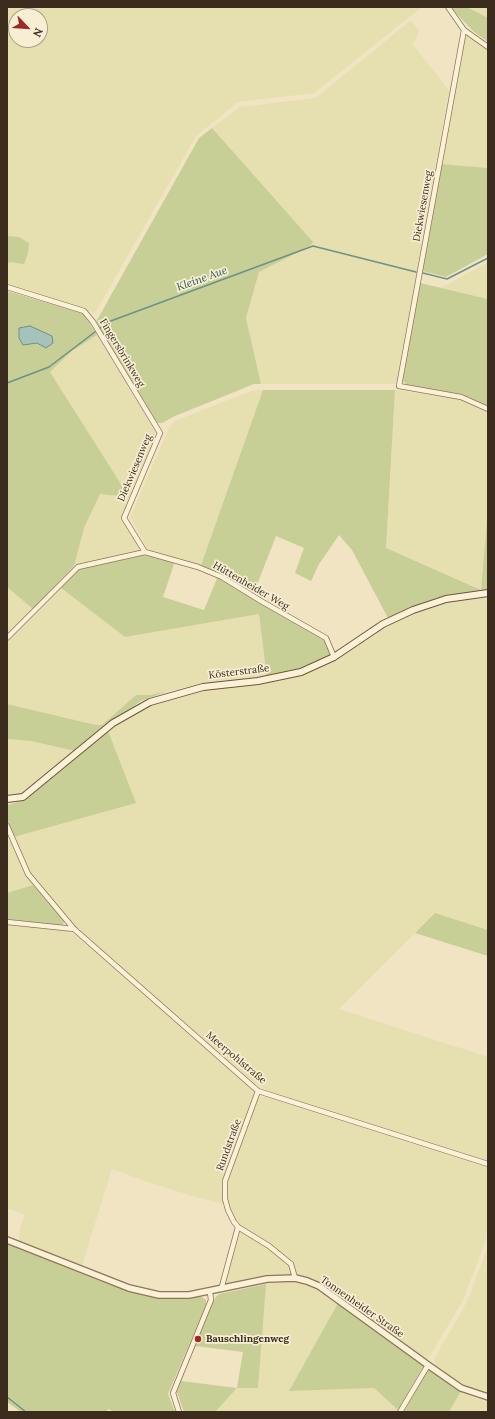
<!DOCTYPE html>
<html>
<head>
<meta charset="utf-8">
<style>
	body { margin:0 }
	#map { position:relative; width:495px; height:1419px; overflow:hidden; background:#f0e4c3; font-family:Lora,serif }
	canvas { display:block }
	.frame { position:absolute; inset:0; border:8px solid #3b2c1d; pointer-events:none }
	.north { position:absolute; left:8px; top:8px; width:40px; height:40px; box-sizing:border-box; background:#f7eed3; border:1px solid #aca08a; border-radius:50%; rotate:115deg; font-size:11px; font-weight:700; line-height:16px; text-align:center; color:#3b2c1d }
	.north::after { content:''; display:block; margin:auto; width:14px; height:18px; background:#9e2825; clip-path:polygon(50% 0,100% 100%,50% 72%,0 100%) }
</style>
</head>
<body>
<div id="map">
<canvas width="495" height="1419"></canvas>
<div class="frame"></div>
<div class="north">N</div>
</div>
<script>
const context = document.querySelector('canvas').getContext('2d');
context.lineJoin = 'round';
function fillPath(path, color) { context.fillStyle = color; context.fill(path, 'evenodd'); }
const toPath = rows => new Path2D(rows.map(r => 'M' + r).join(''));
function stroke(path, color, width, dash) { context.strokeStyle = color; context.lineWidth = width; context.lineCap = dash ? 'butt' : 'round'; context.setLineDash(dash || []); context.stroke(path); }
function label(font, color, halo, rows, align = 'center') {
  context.font = font + ' Lora,serif'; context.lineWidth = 3.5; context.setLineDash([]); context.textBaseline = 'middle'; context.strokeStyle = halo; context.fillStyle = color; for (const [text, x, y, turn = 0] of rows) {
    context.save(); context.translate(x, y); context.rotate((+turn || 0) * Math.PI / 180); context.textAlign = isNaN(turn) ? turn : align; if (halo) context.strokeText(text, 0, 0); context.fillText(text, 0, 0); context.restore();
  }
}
const farmland = toPath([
	[7,7,422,7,314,93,238,102,196,136,95,313,7,285,7,267,19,237,7,236],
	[16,16,40,16,40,40,16,40],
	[467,7,488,7,488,18],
	[411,20,419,31,413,45,449,90,397,381,395,384,261,384,246,318,259,272,310,246,312,242,212,128,240,107,316,98],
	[467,35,488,50,488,168,441,164,464,37],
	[488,262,488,299,441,288],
	[97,335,155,431,155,440,129,497,122,517,143,551,74,566,84,528,100,494,128,497,50,372,72,351],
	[263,390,201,565,148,549,130,517,169,428,175,421,251,391],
	[395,390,460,399,488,412,488,508,481,590,386,548],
	[7,587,33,609,7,634],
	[61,588,125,637,259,614,267,678,205,683,150,695,136,695,102,725,96,725,7,704,7,643],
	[488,596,488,930,435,913,339,1009,488,1057,488,1162,277,1095,264,1089,253,1082,74,927,30,874,14,837,135,803,108,731,148,706,202,690,258,685,304,675,334,662,384,627,414,613,444,603],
	[7,739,31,741,75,751,47,772,23,794,7,795],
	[7,841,12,841,33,885,7,893],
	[7,925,66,931,77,936,252,1087,254,1094,223,1183,224,1204,192,1196,145,1181,112,1169,82,1265,19,1241,20,1229,25,1215,7,1208],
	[266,1096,488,1167,488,1234,463,1300,427,1361,340,1299,289,1391,374,1388,398,1410,397,1412,215,1412,237,1388,258,1388,266,1275,227,1284,226,1281,242,1227,232,1214,228,1201,228,1180,258,1098],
	[488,1246,488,1394,471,1389,461,1383,436,1367,434,1359,461,1313,470,1295],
	[461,1391,474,1398,488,1402,488,1412,449,1412]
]);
const green = toPath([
	[452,7,467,7,488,18,488,42,473,31,457,14],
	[212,128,313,242,310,246,259,272,246,318,261,384,254,384,175,416,162,423,157,423,96,322,199,138],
	[441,164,488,168,488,254,446,277,422,271],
	[7,236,19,237,29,243,28,253,24,264,9,262,7,267],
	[420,283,488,299,488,407,463,395,409,387,402,380],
	[7,291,83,313,97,335,72,351,50,372,129,497,100,494,84,528,74,566,33,609,7,587],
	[263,390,395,390,386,548,481,590,488,508,488,590,447,596,388,618,352,550,339,535,319,564,311,581,295,573,304,548,276,536,253,595,224,576,201,565],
	[145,555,175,561,163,597,204,610,218,576,325,639,332,656,300,671,267,678,259,614,125,637,61,588,78,569],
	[168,691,141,701,75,751,31,741,7,739,7,704,96,725,102,725,136,695,150,695],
	[108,731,136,803,14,837,7,820,7,805,25,800],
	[33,885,64,921,63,926,7,919,7,893],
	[435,913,488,930,488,956,415,933],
	[7,1244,105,1283,145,1296,172,1299,186,1299,200,1296,206,1300,206,1305,168,1394,175,1412,115,1412,108,1409,106,1412,21,1412,7,1402],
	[266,1284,258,1388,237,1388,215,1412,184,1412,177,1392,181,1381,237,1388,243,1352,195,1346,215,1298,219,1294],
	[338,1303,424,1365,398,1410,374,1388,289,1391],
	[427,1369,461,1391,449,1412,404,1412]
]);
const water = toPath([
	[30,326,52,336,53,343,46,348,37,343,23,345,19,338,19,328,30,326]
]);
const stream = toPath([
	[423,273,447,279,488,258],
	[7,383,49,367,108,322,313,246,416,272],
	[7,1397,26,1412]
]);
const minor = toPath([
	[448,7,464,30,488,47],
	[464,30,399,386,461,397,488,409],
	[7,287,84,311,93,322,160,433,124,518,145,552],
	[7,638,78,567,145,552,198,567,222,577,261,601,326,638,334,657],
	[7,826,28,874,74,929,258,1091,488,1164],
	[7,922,74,929],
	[238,1227,269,1246,291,1264,295,1278],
	[222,1289,222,1286,238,1227,234,1222,228,1210,225,1199,225,1181,258,1091],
	[179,1412,173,1393,211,1300,210,1292],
	[400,1412,428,1365]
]);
const tertiary = toPath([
	[7,1240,129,1288,159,1295,189,1295,267,1279,295,1278,307,1281,319,1286,428,1365,461,1388,488,1397]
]);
const secondary = toPath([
	[7,799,23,797,113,723,150,702,203,687,258,681,301,672,334,657,383,624,413,610,446,599,488,593]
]);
const markers = [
	[198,1339,4,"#9e2825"]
];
const streetNames = [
	["Diekwiesenweg",423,206,-80],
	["Fingersbrinkweg",122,353,59],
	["Diekwiesenweg",135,468,-67],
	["Hüttenheider Weg",251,586,30],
	["Kösterstraße",239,672,-7],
	["Meerpohlstraße",236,1058,40],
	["Rundstraße",229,1145,-70],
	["Tonnenheider Straße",362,1307,35]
];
const poiNames = [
	["Bauschlingenweg",206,1339]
];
const waterNames = [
	["Kleine Aue",202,279,-20]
];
fillPath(farmland, '#e6dfb0');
fillPath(green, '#c7cf96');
fillPath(water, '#a5c3bb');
stroke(water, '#6b9289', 1);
stroke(stream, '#6b9289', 1.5);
stroke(minor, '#8c7558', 6);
stroke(tertiary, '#8c7558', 8);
stroke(secondary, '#6d563c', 8);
stroke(minor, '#faf1d6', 4.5);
stroke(tertiary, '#faf1d6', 5.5);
stroke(secondary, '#faf1d6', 6);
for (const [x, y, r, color] of markers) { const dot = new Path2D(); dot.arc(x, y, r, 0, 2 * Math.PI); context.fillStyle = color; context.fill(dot); stroke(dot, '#f7eed3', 1.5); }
label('10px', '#3b2c1d', '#f7eed3', streetNames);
label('bold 10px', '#3b2c1d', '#f7eed3', poiNames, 'left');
label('italic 11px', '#2c5b59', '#f7eed3', waterNames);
</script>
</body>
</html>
